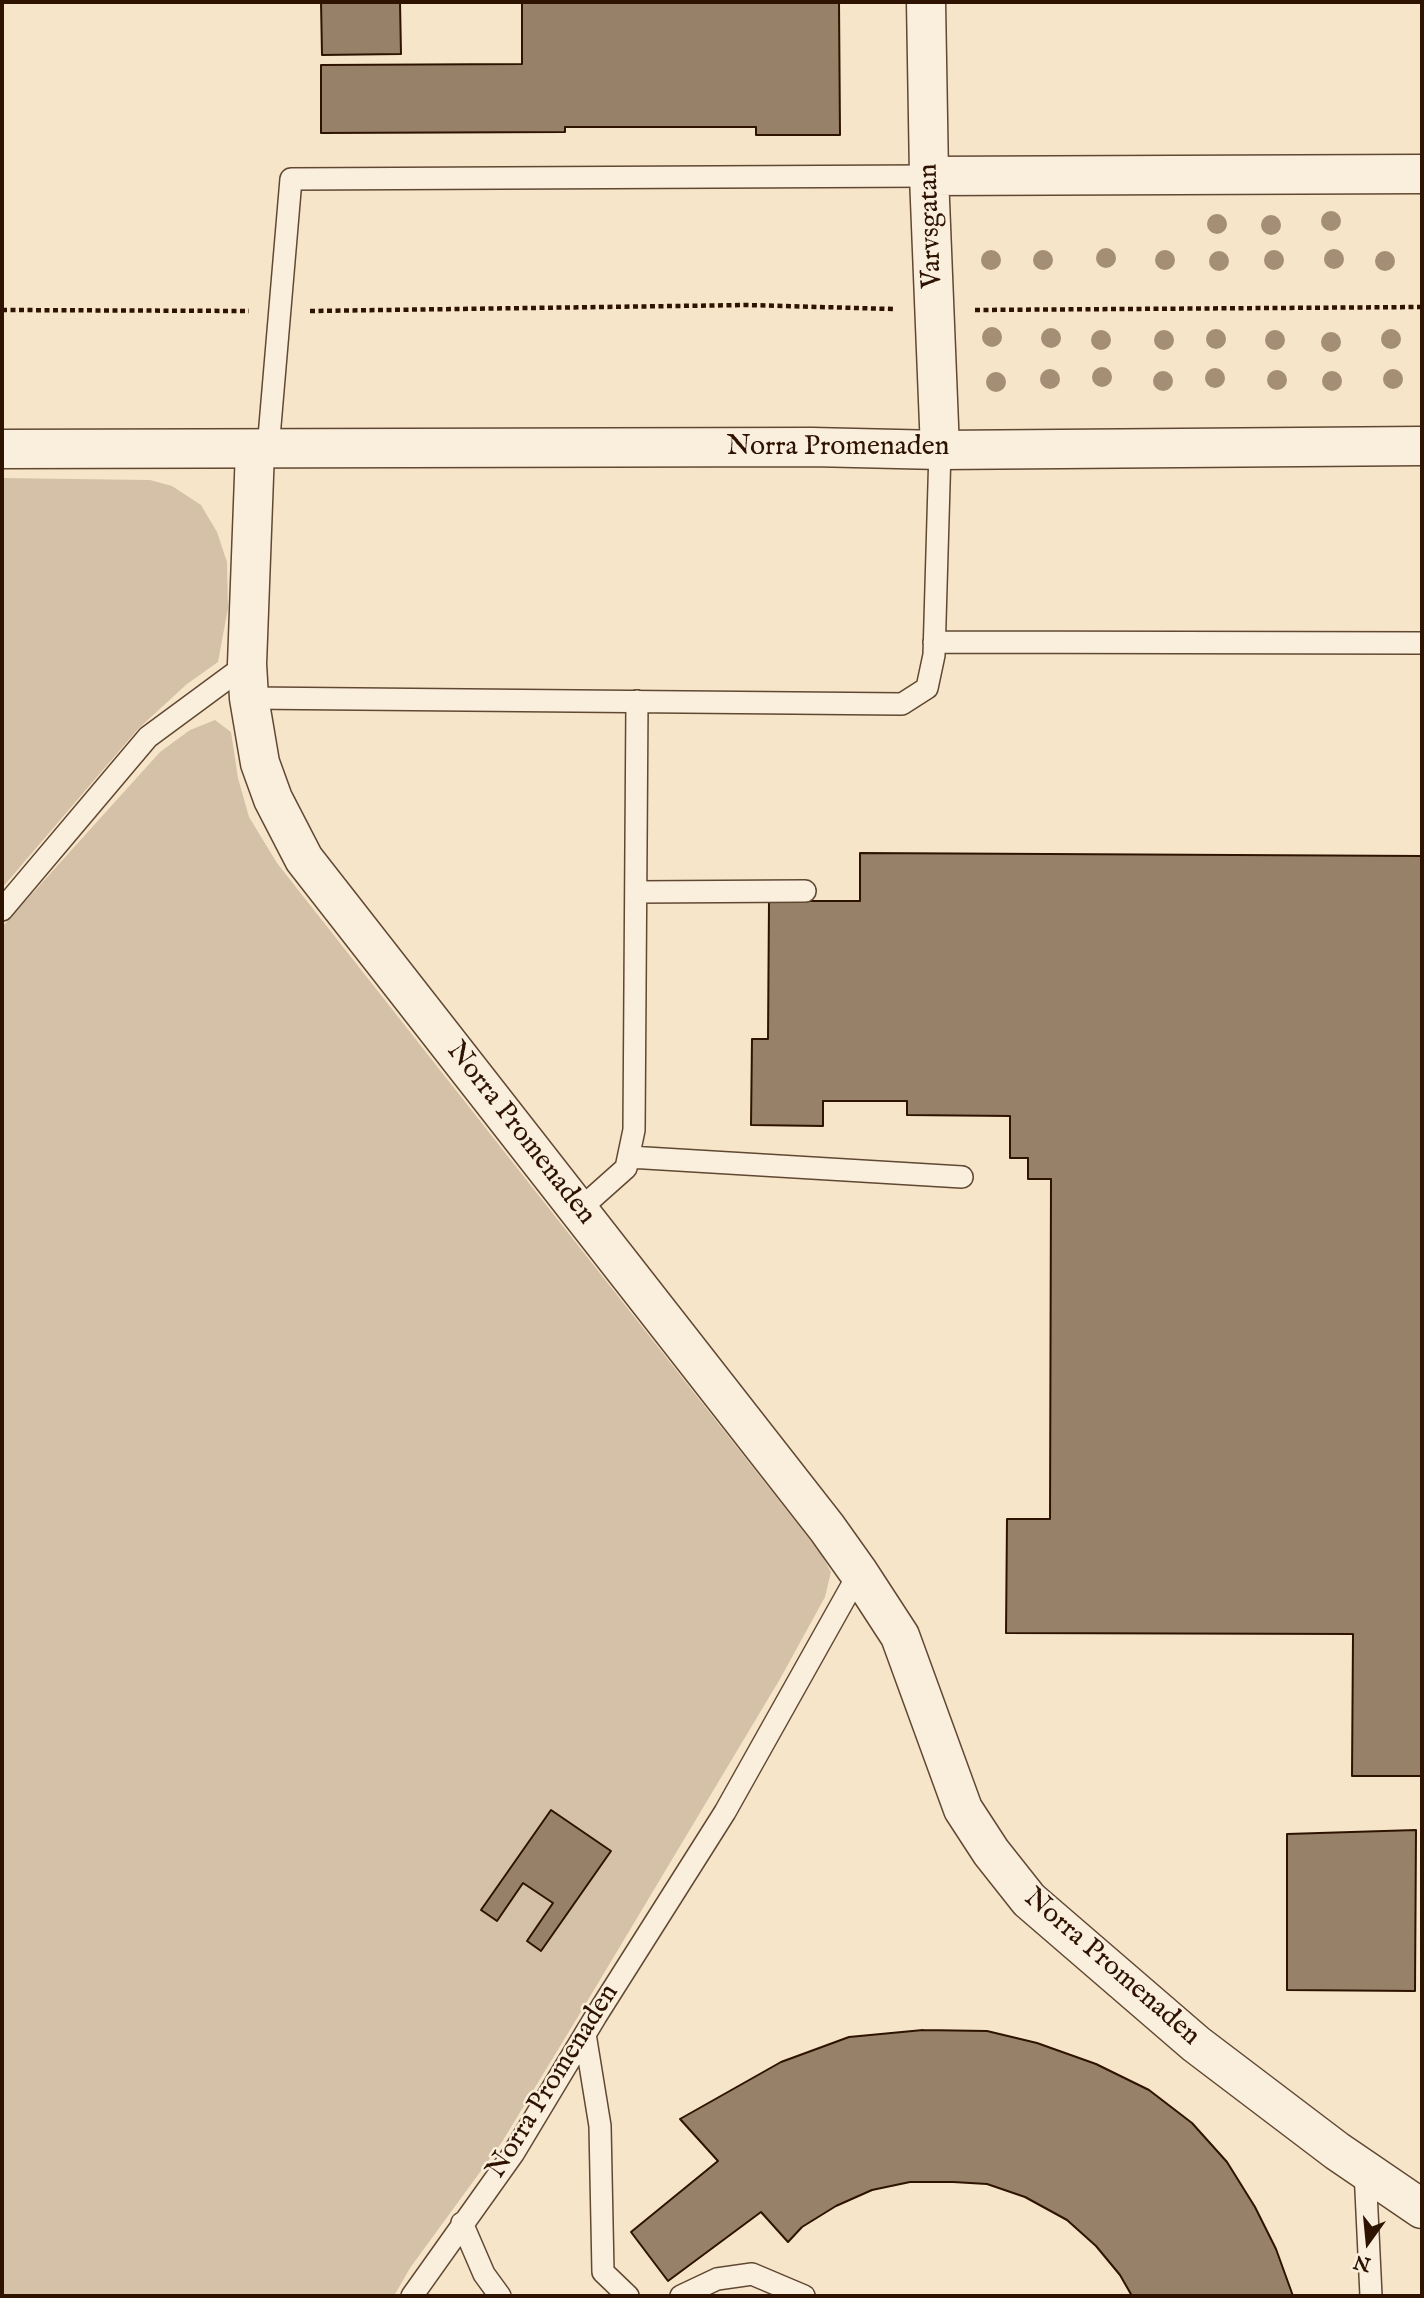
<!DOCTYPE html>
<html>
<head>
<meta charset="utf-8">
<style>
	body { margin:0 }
	#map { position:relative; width:1424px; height:2298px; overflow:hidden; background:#f7e5ca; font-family:"IM FELL English",serif }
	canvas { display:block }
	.frame { position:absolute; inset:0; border:4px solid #2e1400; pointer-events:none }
	.north { position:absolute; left:1333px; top:2207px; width:70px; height:70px; -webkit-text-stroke:5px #faeedd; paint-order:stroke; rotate:195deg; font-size:19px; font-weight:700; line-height:28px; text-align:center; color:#2e1400 }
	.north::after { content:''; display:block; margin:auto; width:24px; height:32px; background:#2e1400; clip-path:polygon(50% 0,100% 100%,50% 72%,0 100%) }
</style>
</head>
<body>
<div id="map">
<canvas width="1424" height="2298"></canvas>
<div class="frame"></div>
<div class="north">N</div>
</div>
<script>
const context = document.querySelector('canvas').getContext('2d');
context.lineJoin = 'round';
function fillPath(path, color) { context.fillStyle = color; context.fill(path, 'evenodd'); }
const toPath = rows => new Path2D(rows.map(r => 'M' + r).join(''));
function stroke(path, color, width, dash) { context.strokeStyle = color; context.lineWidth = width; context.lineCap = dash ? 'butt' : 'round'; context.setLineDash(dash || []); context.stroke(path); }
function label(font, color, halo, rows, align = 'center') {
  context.font = font + ' "IM FELL English",serif'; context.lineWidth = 5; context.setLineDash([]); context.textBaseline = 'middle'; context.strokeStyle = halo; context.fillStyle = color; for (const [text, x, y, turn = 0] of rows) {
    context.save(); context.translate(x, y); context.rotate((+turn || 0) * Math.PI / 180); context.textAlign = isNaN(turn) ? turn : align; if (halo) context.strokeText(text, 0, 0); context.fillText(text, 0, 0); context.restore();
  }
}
const green = toPath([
	[2,478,150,480,172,486,201,505,217,532,227,562,228,608,218,662,187,684,138,729,2,888],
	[215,720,231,732,238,778,249,817,277,863,821,1554,831,1572,825,1597,780,1679,582,2010,502,2142,410,2268,394,2296,2,2296,2,927,160,752,190,730]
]);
const building = toPath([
	[321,2,400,2,401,54,322,55,321,2],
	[522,2,839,2,840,135,756,135,756,127,565,127,565,132,321,133,321,65,522,64,522,2],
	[860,853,1422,856,1422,1776,1352,1776,1353,1634,1006,1633,1007,1519,1050,1519,1051,1179,1028,1179,1028,1158,1010,1158,1010,1116,907,1115,907,1101,823,1101,823,1126,751,1125,752,1039,768,1039,769,901,860,901,860,853],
	[551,1810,611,1851,541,1951,527,1941,553,1903,523,1883,497,1921,481,1910,551,1810],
	[1416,1830,1415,1991,1287,1990,1287,1834,1416,1830],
	[923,2030,987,2031,1037,2043,1096,2064,1149,2090,1192,2123,1227,2162,1255,2207,1276,2249,1293,2296,1132,2296,1120,2275,1096,2246,1067,2220,1025,2197,987,2184,953,2182,910,2182,872,2190,836,2206,802,2227,788,2242,761,2212,668,2281,631,2232,718,2161,680,2119,781,2062,849,2037,923,2030]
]);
const path = toPath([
	[2,310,249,311],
	[975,310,1422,307],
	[310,311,747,305,893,309]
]);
const service = toPath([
	[268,449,291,179,929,176],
	[934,642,1422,643],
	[249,698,902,704,927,688,934,655,940,450],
	[637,892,805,891],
	[2,910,148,737,247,664],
	[629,1157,962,1177],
	[580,1209,626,1168,634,1130,637,701],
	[585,2034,600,2126,603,2272,628,2296],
	[1365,2170,1371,2296],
	[462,2223,484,2274,500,2296],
	[412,2296,513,2154,596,2016,725,1812,859,1573],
	[681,2296,717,2279,752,2274,804,2296]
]);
const minor = toPath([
	[926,2,929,176,940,450],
	[929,176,1422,174],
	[255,450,247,664,249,698,260,763,273,799,304,859,827,1528,859,1573,900,1636,963,1809,991,1852,1029,1900,1196,2044,1337,2151,1422,2209]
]);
const tertiary = toPath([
	[2,449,812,447,940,450,1422,446]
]);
const trees = [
	[1331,221],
	[1217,224],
	[1271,225],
	[1106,258],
	[1334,259],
	[991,260],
	[1043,260],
	[1165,260],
	[1274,260],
	[1219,261],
	[1385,261],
	[992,337],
	[1051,338],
	[1216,339],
	[1391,339],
	[1101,340],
	[1164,340],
	[1275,340],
	[1331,342],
	[1102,377],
	[1215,378],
	[1050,379],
	[1393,379],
	[1277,380],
	[1163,381],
	[1332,381],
	[996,382]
];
const streetNames = [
	["Varvsgatan",932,226,-92],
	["Norra Promenaden",838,448],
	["Norra Promenaden",520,1134,52],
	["Norra Promenaden",1111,1968,41],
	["Norra Promenaden",554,2082,-58]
];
fillPath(green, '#d5c1a8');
fillPath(building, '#978169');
stroke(building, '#2e1400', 2);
stroke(service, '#604832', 24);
stroke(minor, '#604832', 41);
stroke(tertiary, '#604832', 41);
stroke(path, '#2e1400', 4.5, [5, 3.5]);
stroke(service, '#faeedd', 21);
stroke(minor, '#faeedd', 38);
stroke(tertiary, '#faeedd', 38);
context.fillStyle = '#a48f76';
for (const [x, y] of trees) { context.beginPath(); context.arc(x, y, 10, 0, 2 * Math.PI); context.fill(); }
label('28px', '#2e1400', '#faeedd', streetNames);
</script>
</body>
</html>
